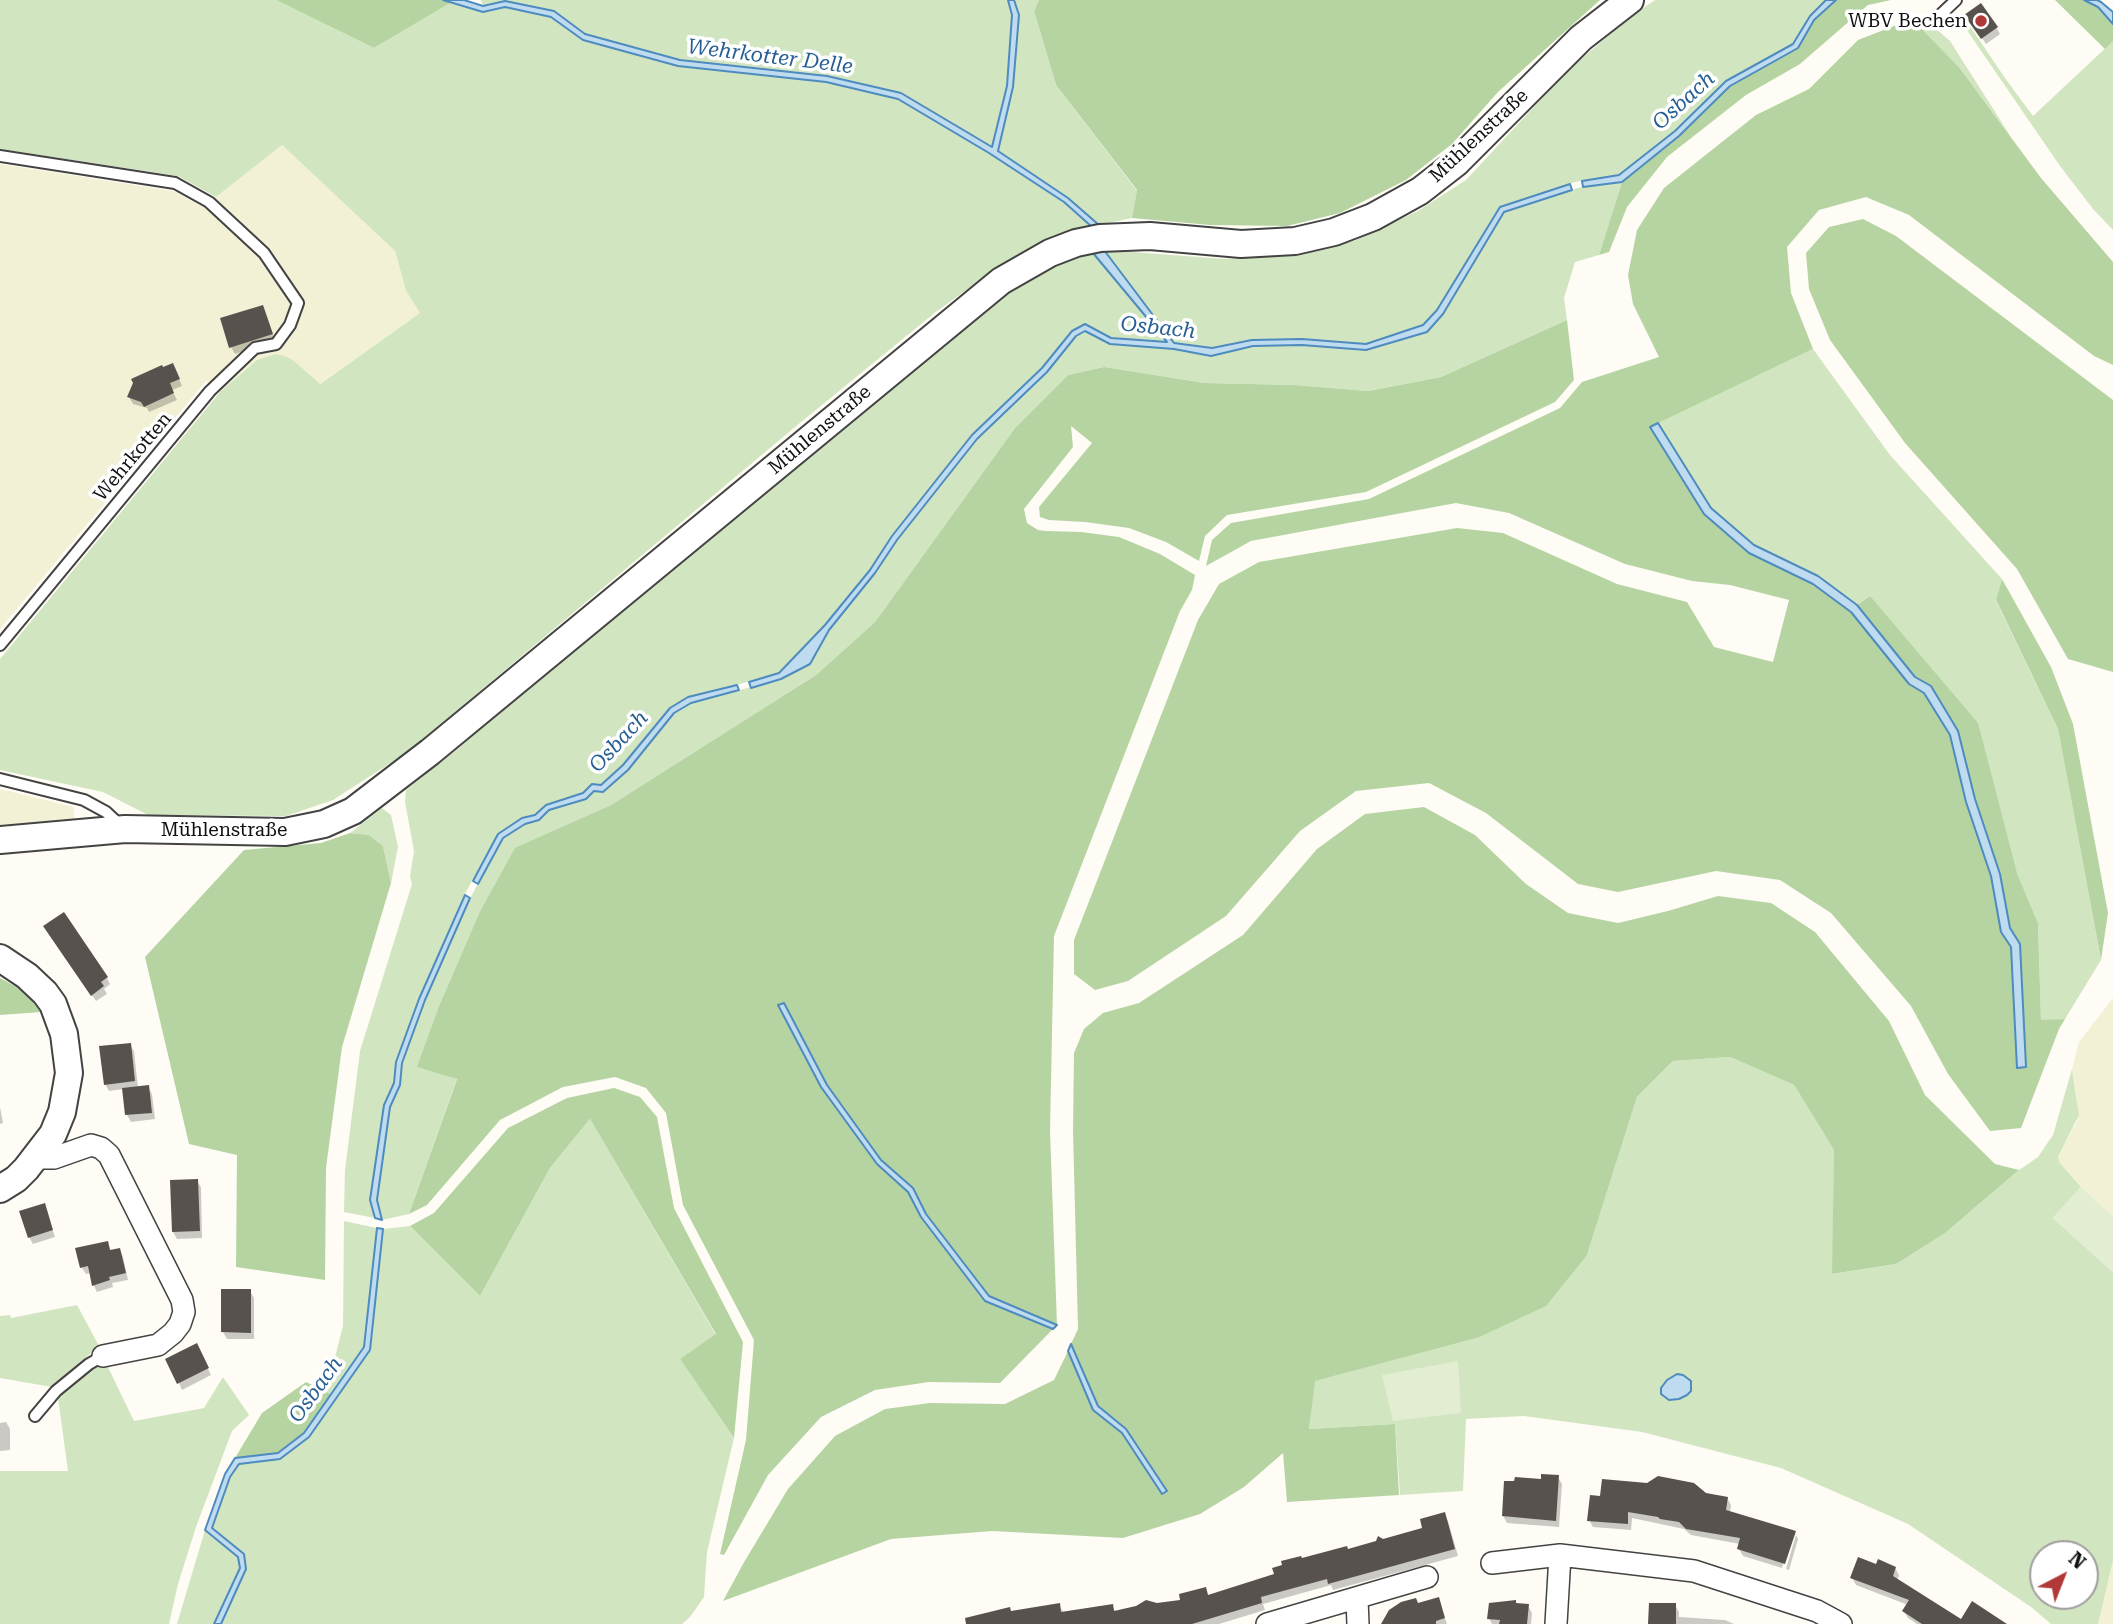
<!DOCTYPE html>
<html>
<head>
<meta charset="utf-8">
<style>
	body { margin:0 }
	#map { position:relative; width:2113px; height:1624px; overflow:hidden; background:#fefcf4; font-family:"Roboto Serif",serif }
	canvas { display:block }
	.north { position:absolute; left:2029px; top:1540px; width:70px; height:70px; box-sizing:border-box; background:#fff; border:2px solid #9f9f9f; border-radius:50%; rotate:42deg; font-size:19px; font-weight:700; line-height:28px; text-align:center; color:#101010 }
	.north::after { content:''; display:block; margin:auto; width:24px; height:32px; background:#b03837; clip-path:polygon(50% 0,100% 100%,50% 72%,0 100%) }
</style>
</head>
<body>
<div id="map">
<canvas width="2113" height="1624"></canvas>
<div class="north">N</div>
</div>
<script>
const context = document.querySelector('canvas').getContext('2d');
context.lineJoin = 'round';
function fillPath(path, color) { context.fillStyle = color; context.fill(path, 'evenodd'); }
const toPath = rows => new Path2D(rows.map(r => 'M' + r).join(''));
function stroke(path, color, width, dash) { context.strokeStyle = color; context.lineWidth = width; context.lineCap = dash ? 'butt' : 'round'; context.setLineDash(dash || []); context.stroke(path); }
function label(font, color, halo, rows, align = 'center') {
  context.font = font + ' "Roboto Serif",serif'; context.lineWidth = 7; context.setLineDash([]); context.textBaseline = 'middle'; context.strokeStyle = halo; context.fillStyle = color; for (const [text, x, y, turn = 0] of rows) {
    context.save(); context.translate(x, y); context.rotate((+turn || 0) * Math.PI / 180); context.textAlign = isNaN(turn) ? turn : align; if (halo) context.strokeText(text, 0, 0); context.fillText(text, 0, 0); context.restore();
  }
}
const farmland = toPath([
	[282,145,395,251,406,291,420,313,319,384,293,360,257,360,220,392,206,381,0,629,0,164,173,191,203,207],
	[0,789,74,807,74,822,0,830],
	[2113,998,2113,1216,2081,1187,2060,1163,2058,1157,2077,1121,2077,1097,2072,1069,2079,1042],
	[2111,1560,2113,1560,2113,1624,2098,1624]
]);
const green = toPath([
	[0,0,276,0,374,48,452,2,483,12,505,7,551,17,583,40,678,66,826,82,898,99,989,153,1064,202,1092,227,1043,244,986,276,937,311,795,427,406,753,333,800,286,816,148,815,103,792,0,770,0,659,220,392,257,360,275,354,284,356,293,360,320,384,420,313,406,291,395,251,282,145,216,197,178,176,0,149],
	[481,0,1008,0,1012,15,1007,86,993,148,901,93,827,76,680,60,585,34,554,11,505,1,483,6],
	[1014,0,1039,0,1034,11,1056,85,1137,191,1132,218,1099,225,1068,198,998,151,1013,87,1019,15],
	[1655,0,1826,0,1809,16,1793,44,1726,81,1675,131,1619,175,1575,182,1500,207,1437,310,1423,325,1366,344,1302,339,1252,340,1212,348,1174,343,1105,250,1225,259,1298,253,1354,241,1418,211,1466,180,1569,69,1633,15],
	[1961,13,2007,81,2033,116,2113,41,2113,230,2093,209,2060,166,1962,23],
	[1912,19,1928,22,1950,41,2011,137,1959,67],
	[1622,182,1599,255,1575,262,1564,298,1567,320,1441,377,1368,391,1295,385,1205,383,1104,367,1068,375,1015,428,875,622,816,675,611,805,515,849,480,911,439,1006,418,1067,457,1078,409,1214,382,1220,377,1200,390,1107,400,1085,402,1063,425,1000,468,902,503,838,525,824,539,820,549,810,586,799,594,791,628,770,674,713,691,703,781,679,810,664,829,630,875,573,897,540,977,439,1047,372,1076,336,1085,331,1110,344,1174,349,1211,356,1253,346,1302,345,1367,350,1427,332,1443,314,1504,212,1577,188],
	[1093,253,1168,342,1111,338,1085,324,1072,331,1042,368,972,435,892,536,870,570,825,625,779,674,688,697,670,708,623,765,601,785,592,784,583,793,546,805,535,815,522,818,498,834,461,901,419,999,397,1061,394,1083,384,1105,370,1200,375,1218,344,1212,345,1170,360,1051,412,884,410,876,414,851,405,802,406,790,459,748,553,664,989,303,1047,266],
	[1813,349,1890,455,2002,579,1996,601,2058,729,2101,960,2065,1019,2041,1021,2038,923,2017,873,1870,596,1857,605,1818,576,1754,545,1711,508,1658,423],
	[382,808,391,815,398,847,391,883,383,846,369,835,350,833],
	[1730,1057,1794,1085,1834,1150,1833,1274,1896,1264,1944,1234,2019,1170,2038,1157,2053,1135,2072,1069,2079,1115,2058,1157,2060,1163,2081,1187,2053,1218,2113,1272,2113,1560,2098,1624,2051,1624,2031,1607,1908,1524,1781,1468,1642,1432,1524,1416,1466,1419,1463,1491,1400,1495,1395,1424,1309,1429,1314,1381,1477,1338,1587,1255,1637,1097,1673,1061],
	[2043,1554,2085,1554,2085,1596,2043,1596],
	[590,1119,716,1335,680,1359,734,1438,707,1552,704,1597,690,1617,682,1624,221,1624,246,1569,244,1554,212,1528,230,1477,239,1464,280,1459,370,1350,383,1229,410,1226,480,1296,550,1168],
	[344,1221,377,1228,364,1347,331,1394,326,1392,343,1326],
	[77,1305,99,1346,52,1387,0,1378,0,1316,10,1315,11,1318],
	[105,1361,134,1421,204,1408,223,1377,249,1415,232,1431,196,1527,178,1584,169,1624,0,1624,0,1471,68,1471,58,1398,96,1364],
	[205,1530,238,1557,240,1568,214,1624,177,1624]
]);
const forest = toPath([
	[276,0,443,0,452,2,374,48],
	[1039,0,1600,0,1498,92,1452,144,1406,180,1340,213,1287,226,1210,225,1132,218,1137,190,1056,85,1034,11],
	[1836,0,1891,0,1868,5,1800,64,1746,95,1667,157,1627,207,1609,252,1599,255,1622,182,1679,136,1730,86,1798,48,1814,20],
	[2055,0,2084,0,2097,7,2113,24,2113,41,2105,49],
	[1912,19,1959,67,2041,178,2113,262,2113,365,2094,356,1909,215,1866,197,1819,210,1787,247,1791,293,1813,349,1650,427,1704,514,1749,553,1813,584,1851,612,1909,684,1924,693,1950,735,1966,802,1991,876,2001,932,2011,946,2017,1067,2020,944,2010,928,2000,874,1975,799,1958,731,1931,686,1916,677,1857,605,1870,596,1978,723,2017,873,2038,923,2041,1020,2065,1019,2059,1029,2021,1128,1990,1131,1948,1074,1911,1006,1831,913,1780,880,1716,871,1618,892,1578,884,1486,813,1429,783,1356,791,1300,831,1226,916,1128,981,1095,990,1074,974,1074,940,1198,620,1219,584,1259,562,1457,528,1503,533,1617,584,1687,602,1714,647,1773,662,1789,600,1730,585,1692,581,1625,564,1509,513,1456,503,1251,541,1206,566,1212,540,1231,523,1369,499,1560,408,1582,382,1659,357,1633,304,1628,275,1637,230,1664,188,1756,115,1809,89,1858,40],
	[1863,219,1896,236,2113,400,2113,672,2068,659,2017,569,1905,443,1830,340,1809,289,1806,253,1829,227],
	[1567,320,1574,380,1555,402,1366,492,1227,515,1205,536,1199,561,1166,542,1129,528,1085,522,1049,520,1040,517,1039,507,1092,443,1071,426,1073,447,1024,509,1027,523,1038,530,1046,531,1081,532,1119,537,1160,554,1195,575,1192,590,1180,611,1054,936,1050,1131,1057,1325,989,1296,926,1214,913,1188,881,1160,827,1085,784,1003,778,1005,821,1087,877,1164,908,1192,921,1217,985,1301,1053,1329,1000,1383,929,1382,875,1390,821,1417,768,1475,724,1555,720,1554,746,1440,754,1340,683,1205,666,1113,646,1088,615,1077,563,1087,500,1120,427,1205,409,1214,457,1079,417,1067,439,1006,480,911,515,848,611,805,816,675,875,622,1015,428,1068,375,1104,367,1205,383,1295,385,1368,391,1441,377],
	[2002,579,2051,667,2073,724,2108,913,2101,960,2058,729,1996,600],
	[1424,807,1475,835,1526,884,1568,913,1618,923,1668,911,1718,896,1771,903,1815,932,1889,1021,1925,1095,1995,1164,2019,1170,1944,1234,1896,1264,1832,1274,1834,1150,1794,1085,1730,1057,1673,1061,1637,1097,1587,1255,1546,1306,1477,1338,1315,1381,1309,1429,1395,1424,1399,1495,1287,1502,1283,1453,1244,1487,1200,1514,1123,1538,992,1531,891,1539,723,1601,743,1564,788,1489,835,1436,885,1409,930,1403,1005,1404,1054,1380,1068,1351,1093,1410,1122,1433,1162,1494,1167,1491,1126,1429,1098,1407,1071,1344,1078,1329,1073,1130,1074,1053,1084,1029,1103,1013,1139,1003,1243,935,1317,849,1365,814],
	[350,833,369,835,383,846,391,883,342,1047,326,1168,325,1280,236,1267,237,1155,189,1144,145,957,244,850,321,843],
	[0,978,24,991,41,1012,0,1015],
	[614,1088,640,1097,657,1117,674,1208,743,1342,734,1438,680,1359,716,1334,590,1119,550,1168,480,1296,410,1226,434,1213,508,1128,567,1098],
	[306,1382,331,1394,304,1433,278,1453,235,1458,262,1413]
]);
const pitch = toPath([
	[2081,1187,2113,1216,2113,1272,2053,1218],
	[1458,1361,1461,1413,1393,1421,1382,1375]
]);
const water = toPath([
	[443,0,464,0,483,6,505,1,554,11,585,34,680,60,827,76,901,93,992,147,1007,86,1012,15,1008,0,1014,0,1019,15,1013,87,998,151,1068,198,1099,225,1092,227,1064,202,989,153,898,99,826,82,678,66,583,40,551,17,505,7,483,12,443,0],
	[1826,0,1836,0,1814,20,1798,48,1730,86,1679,136,1622,182,1583,187,1582,181,1619,175,1675,131,1726,81,1793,44,1810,16,1826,0],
	[2084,0,2097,0,2101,2,2113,12,2113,24,2098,7,2084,0],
	[1570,184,1572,190,1504,212,1443,314,1427,332,1366,350,1302,345,1253,346,1211,356,1174,349,1110,344,1085,331,1076,336,1047,372,977,439,897,540,875,573,829,630,810,664,781,679,751,688,749,682,779,673,825,625,870,570,892,536,972,435,1042,368,1072,331,1085,324,1111,338,1167,342,1093,253,1104,250,1174,343,1212,348,1252,340,1302,339,1366,344,1423,325,1437,310,1500,207,1570,184],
	[1658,423,1711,508,1754,545,1818,576,1857,605,1915,677,1931,686,1958,731,1975,799,2000,874,2010,928,2020,944,2026,1067,2017,1068,2011,947,2001,932,1991,876,1966,802,1950,735,1924,693,1909,684,1851,612,1813,584,1749,553,1704,514,1650,427,1658,423],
	[737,685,739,690,691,703,674,713,628,770,603,792,594,791,586,799,549,810,539,820,525,824,503,838,478,884,473,881,498,834,522,818,535,815,546,805,583,793,592,784,601,785,623,765,670,708,688,697,737,685],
	[465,895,470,898,425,1000,402,1063,400,1085,390,1107,377,1200,382,1220,375,1218,370,1200,384,1105,394,1083,396,1062,419,999,465,895],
	[784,1003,827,1085,881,1160,913,1188,926,1214,989,1296,1057,1325,1053,1329,985,1301,921,1217,908,1192,877,1164,821,1087,778,1005,784,1003],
	[377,1228,383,1229,370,1350,309,1437,280,1459,239,1464,230,1477,212,1528,244,1554,246,1569,221,1624,214,1624,240,1568,238,1557,205,1530,225,1474,235,1458,278,1453,304,1433,364,1347,377,1228],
	[1071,1344,1098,1406,1126,1429,1167,1491,1162,1494,1122,1433,1093,1410,1068,1351,1071,1344],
	[1677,1374,1683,1375,1691,1381,1691,1391,1687,1395,1679,1399,1669,1400,1661,1394,1661,1388,1667,1380,1677,1374]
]);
const shadow = toPath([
	[1971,22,1996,27,2000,34,1986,44],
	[262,307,275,341,235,354,231,347],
	[176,372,182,386,172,390,177,400,149,412,147,408,133,404,129,397],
	[49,934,107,978,110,984,104,989,107,994,96,1001],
	[130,1045,134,1051,138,1088,148,1087,152,1094,155,1119,131,1122,127,1115,124,1089,109,1091,105,1084],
	[0,1107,3,1123,0,1124],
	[172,1181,197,1181,201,1187,202,1238,177,1239,173,1232],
	[44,1205,55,1237,33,1244,29,1237],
	[107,1243,112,1252,120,1250,123,1257,128,1280,112,1283,113,1287,97,1292,94,1286,91,1273,86,1274,82,1268],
	[250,1291,254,1298,254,1339,227,1339,223,1332],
	[200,1352,211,1375,182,1390,179,1383],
	[6,1422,10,1429,10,1450,0,1451,0,1423],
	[1558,1477,1562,1484,1559,1527,1507,1523,1503,1516,1542,1481],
	[1705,1495,1727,1498,1731,1505,1730,1513,1794,1533,1796,1535,1792,1535,1782,1568,1743,1556,1739,1549,1740,1544,1691,1535,1684,1529,1632,1518,1631,1530,1593,1527,1589,1520],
	[1444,1514,1448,1521,1458,1556,1333,1590,1331,1585,1263,1604,1265,1610,1219,1624,975,1624,1012,1613,1059,1605,1064,1613,1112,1606,1116,1612,1182,1601,1205,1589,1209,1596,1276,1575,1302,1560,1347,1551,1424,1529],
	[1796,1535,1798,1539,1789,1570,1786,1569],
	[1895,1568,1899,1575,1897,1581,1939,1624,1917,1624,1908,1618,1904,1611,1908,1605,1856,1585,1852,1578],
	[1438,1599,1447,1624,1385,1624,1418,1604],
	[1517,1605,1528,1606,1532,1613,1531,1624,1492,1624,1489,1618],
	[1675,1605,1679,1612,1679,1617,1725,1620,1734,1624,1650,1624]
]);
const building = toPath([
	[1981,3,1998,27,1981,39,1964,15],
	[263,305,273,334,229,348,220,318],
	[173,363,180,379,170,383,174,393,144,407,141,402,127,397,133,383,131,379,162,365,163,367],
	[64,912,108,977,101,982,104,986,91,996,43,926],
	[131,1043,135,1081,104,1085,99,1046],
	[149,1085,152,1113,125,1115,122,1088],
	[198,1179,200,1231,172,1232,170,1180],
	[45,1203,53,1230,28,1238,19,1211],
	[108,1241,110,1250,120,1248,126,1273,109,1277,110,1280,92,1286,88,1266,80,1268,75,1248],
	[221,1289,251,1289,251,1333,221,1332],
	[197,1343,209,1368,177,1384,165,1359],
	[1541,1474,1559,1475,1556,1521,1502,1516,1504,1481,1514,1481,1515,1477,1541,1479],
	[1658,1476,1694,1483,1706,1493,1728,1497,1726,1510,1796,1531,1785,1564,1737,1549,1740,1538,1686,1529,1679,1522,1660,1519,1658,1517,1628,1512,1628,1524,1587,1521,1590,1495,1600,1496,1602,1479,1647,1483],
	[1445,1512,1455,1549,1328,1584,1327,1579,1261,1597,1262,1603,1192,1624,966,1624,965,1618,1010,1607,1011,1611,1060,1603,1061,1612,1113,1604,1114,1611,1136,1606,1146,1600,1157,1603,1180,1600,1179,1594,1206,1587,1208,1595,1274,1574,1272,1568,1282,1565,1281,1561,1301,1556,1302,1558,1347,1546,1348,1549,1376,1541,1378,1536,1383,1539,1422,1528,1420,1519],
	[1858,1557,1876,1564,1878,1559,1896,1567,1893,1576,1961,1619,1972,1601,2007,1624,1922,1624,1902,1611,1909,1600,1850,1578],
	[1439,1597,1445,1618,1436,1621,1436,1624,1381,1624,1389,1610,1401,1602,1416,1598,1418,1603],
	[1516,1600,1516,1603,1529,1604,1527,1624,1499,1624,1500,1620,1487,1619,1489,1603],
	[1649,1603,1676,1603,1676,1624,1648,1624]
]);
const service = toPath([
	[1938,17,1956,0],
	[0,156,175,183,209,202,264,253,298,303,290,325,276,344,255,348,210,391,0,645],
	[0,779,84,800,106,812,120,825],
	[35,1416,56,1391,89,1364,103,1356]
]);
const minor = toPath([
	[36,1158,54,1158,91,1145,101,1148,109,1155,182,1300,184,1312,180,1324,173,1333,158,1345,103,1356],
	[1492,1563,1560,1555,1694,1571,1817,1611,1841,1624],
	[1357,1599,1358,1624],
	[1267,1624,1427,1577],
	[1556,1624,1560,1555]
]);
const tertiary = toPath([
	[0,840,125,829,285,832,324,824,353,811,430,752,1001,281,1050,253,1076,243,1100,238,1150,236,1241,244,1295,241,1334,232,1373,217,1420,191,1456,163,1581,38,1630,0],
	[0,958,27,976,45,993,53,1004,64,1034,69,1073,62,1112,53,1134,26,1169,16,1179,0,1189]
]);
const markers = [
	[1981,21,7,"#b03837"]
];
const poiNames = [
	["WBV Bechen",1967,21]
];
const streetNames = [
	["Mühlenstraße",1479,136,-43],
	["Mühlenstraße",820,430,-40],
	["Wehrkotten",133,457,-50],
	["Mühlenstraße",224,830]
];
const waterNames = [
	["Wehrkotter Delle",770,57,7],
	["Osbach",1684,101,-42],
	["Osbach",1158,328,6],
	["Osbach",619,742,-47],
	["Osbach",316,1390,-54]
];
fillPath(farmland, '#f2f1d6');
fillPath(green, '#d2e5c1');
fillPath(forest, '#b6d4a2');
fillPath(pitch, '#e2edd1');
fillPath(water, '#bedbf0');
stroke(water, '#4e8bbe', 2);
fillPath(shadow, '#0003');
fillPath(building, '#57524d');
stroke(service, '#434343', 14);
stroke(minor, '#434343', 24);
stroke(tertiary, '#434343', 30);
stroke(service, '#fff', 10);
stroke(minor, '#fff', 21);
stroke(tertiary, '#fff', 26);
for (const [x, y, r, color] of markers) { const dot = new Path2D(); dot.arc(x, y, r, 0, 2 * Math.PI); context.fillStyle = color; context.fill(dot); stroke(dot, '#fff', 2.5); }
label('19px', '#101010', '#fff', poiNames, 'right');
label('19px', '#101010', '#fff', streetNames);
label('italic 21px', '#275f94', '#fff', waterNames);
</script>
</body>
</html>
